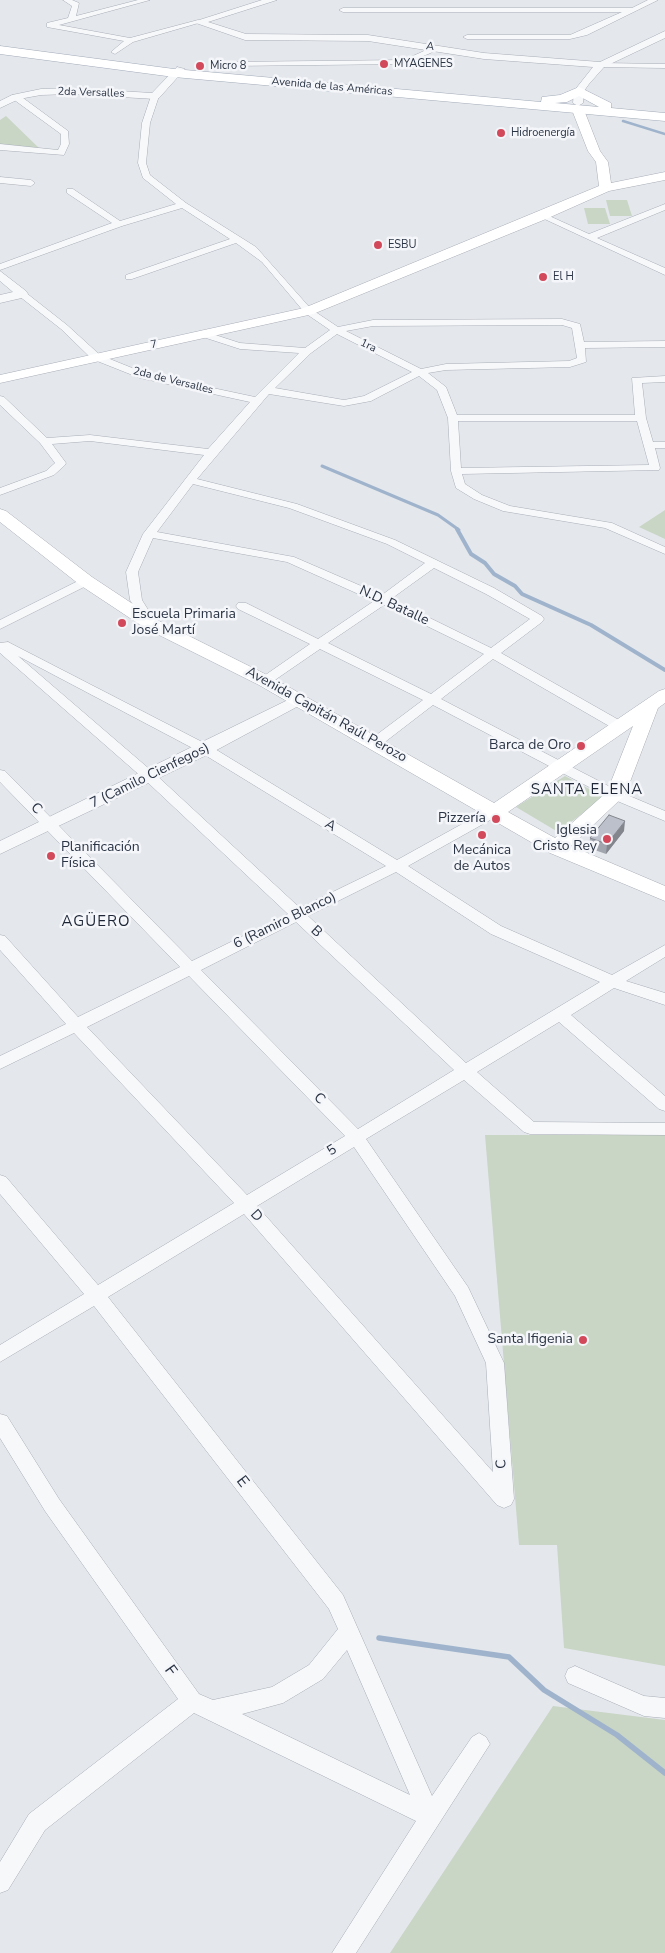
<!DOCTYPE html>
<html>
<head>
<meta charset="utf-8">
<style>
	body { margin:0 }
	canvas { display:block; background:#e4e7ec }
</style>
</head>
<body>
<canvas width="665" height="1953"></canvas>
<script>
const context = document.querySelector('canvas').getContext('2d');
context.lineJoin = 'round';
function fillPath(path, color) { context.fillStyle = color; context.fill(path, 'evenodd'); }
const toPath = rows => new Path2D(rows.map(r => 'M' + r).join(''));
function stroke(path, color, width, dash) { context.strokeStyle = color; context.lineWidth = width; context.lineCap = dash ? 'butt' : 'round'; context.setLineDash(dash || []); context.stroke(path); }
function label(font, color, halo, rows, align = 'center') {
  context.font = font + ' "Nunito Sans",sans-serif'; context.lineWidth = 5; context.setLineDash([]); context.textBaseline = 'middle'; context.strokeStyle = halo; context.fillStyle = color; for (const [text, x, y, turn = 0] of rows) {
    context.save(); context.translate(x, y); context.rotate((+turn || 0) * Math.PI / 180); context.textAlign = isNaN(turn) ? turn : align; if (halo) context.strokeText(text, 0, 0); context.fillText(text, 0, 0); context.restore();
  }
}
const green = toPath([
	[6,116,40,149,0,144,0,120],
	[606,200,627,200,632,216,610,216],
	[584,208,605,208,610,224,588,224],
	[665,510,665,539,639,527],
	[565,776,604,797,558,832,516,807],
	[485,1135,665,1135,665,1666,564,1648,557,1545,519,1545],
	[553,1706,665,1720,665,1953,390,1953]
]);
const streamFar3 = toPath([
	[623,121,665,134]
]);
const streamFar2 = toPath([
	[322,466,438,515,459,530]
]);
const streamFar1 = toPath([
	[457,529,471,554,485,563,494,574,515,586,522,594,591,625,665,670]
]);
const stream = toPath([
	[379,1638,509,1657,544,1690,617,1735,665,1773]
]);
const minor = toPath([
	[63,0,72,0,79,3,76,16,138,0,150,0,59,25,130,38,198,20,202,22,133,42,115,54,111,52,124,41,47,27,47,23,68,18,72,6,63,0],
	[648,0,658,0,587,35,570,39,467,39,463,37,467,35,570,35,622,12,343,12,339,10,343,8,632,8,648,0],
	[435,46,442,48,405,64,228,66,224,64,228,62,404,60,435,46],
	[601,63,665,64,665,68,598,67,597,65,601,63],
	[155,94,159,96,150,123,146,163,150,175,186,203,256,247,311,309,338,327,373,320,562,319,580,324,584,342,665,341,665,347,585,348,586,362,570,367,446,370,428,373,446,387,457,415,635,415,632,378,665,376,665,382,642,383,646,418,653,442,665,442,665,448,655,448,660,468,659,470,462,474,465,484,482,495,510,506,612,523,665,547,665,554,605,528,503,511,474,499,456,488,451,471,448,418,437,390,419,376,371,401,344,406,269,394,197,479,297,504,395,540,494,588,542,616,544,619,542,622,501,653,626,724,628,727,626,730,616,730,493,659,441,699,620,792,665,811,665,821,610,798,433,705,381,745,371,745,369,742,371,739,423,700,320,649,269,684,261,684,259,681,261,678,310,644,238,609,236,606,238,603,246,603,318,639,374,601,287,562,153,538,138,572,142,600,157,624,155,627,147,627,130,600,126,572,143,534,204,455,90,441,52,444,66,463,65,465,54,475,0,495,0,488,46,471,55,463,40,443,0,405,0,396,4,397,47,438,90,435,208,449,250,402,140,378,92,359,61,329,19,296,19,292,25,292,67,325,100,355,147,374,255,397,299,353,240,349,200,336,200,332,206,332,240,343,305,348,330,330,305,313,262,262,236,243,132,279,126,279,126,275,230,239,182,208,122,226,0,270,0,264,112,223,67,193,67,189,73,189,120,221,176,204,143,178,138,163,142,123,151,96,155,94],
	[562,325,572,328,577,358,569,361,446,364,421,369,346,331,373,326,562,325],
	[337,334,412,372,364,396,344,400,275,388,311,353,337,334],
	[458,421,637,421,649,465,461,468,458,421],
	[193,484,289,508,387,544,425,563,382,595,294,557,157,532,193,484],
	[434,568,486,594,530,619,491,648,391,599,434,568],
	[384,605,484,654,431,694,328,643,384,605],
	[13,95,19,95,68,131,69,144,64,155,0,150,0,144,58,150,61,144,61,134,13,99,13,95],
	[0,177,31,180,35,183,31,186,0,183,0,177],
	[665,204,665,210,597,238,665,268,665,275,538,216,545,214,589,234,665,204],
	[86,577,92,581,90,584,0,629,0,620,86,577],
	[8,642,210,746,397,860,491,808,501,808,503,811,501,814,408,866,501,926,612,975,665,945,665,957,626,981,665,993,665,1005,614,988,571,1015,665,1096,665,1111,659,1109,559,1022,477,1072,534,1122,665,1123,665,1135,530,1134,524,1132,464,1080,366,1139,468,1287,504,1363,514,1499,511,1505,504,1508,497,1505,244,1214,108,1297,343,1595,432,1796,472,1737,479,1733,486,1737,490,1744,356,1953,332,1953,416,1821,194,1713,45,1830,8,1890,0,1893,0,1862,29,1814,178,1699,45,1511,0,1438,0,1414,7,1416,59,1499,199,1694,213,1700,272,1687,309,1665,338,1629,329,1609,94,1306,0,1362,0,1345,84,1294,0,1194,0,1175,6,1177,98,1285,234,1203,74,1033,0,1069,0,1056,66,1024,0,950,0,935,5,936,78,1017,180,967,0,782,0,770,5,771,192,961,288,914,144,779,0,653,0,643,8,642],
	[18,656,200,752,386,866,300,908,154,773,18,656],
	[396,872,491,934,600,982,466,1063,308,916,396,872],
	[296,922,454,1070,358,1129,201,970,296,922],
	[189,976,345,1136,247,1195,87,1027,189,976],
	[354,1147,455,1296,486,1363,493,1472,257,1206,354,1147],
	[347,1650,410,1795,242,1714,283,1703,323,1679,347,1650],
	[575,1666,644,1696,665,1698,665,1718,644,1716,568,1683,565,1676,568,1669,575,1666]
]);
const tertiary = toPath([
	[262,0,277,0,208,22,246,34,368,35,484,53,600,62,665,31,665,38,604,67,589,84,584,91,583,103,578,106,573,103,574,91,593,67,484,59,368,41,245,40,193,22,262,0],
	[177,67,185,69,159,98,155,99,70,94,41,95,19,99,0,108,0,101,12,95,41,89,70,88,152,93,177,67],
	[0,271,26,291,28,294,26,297,0,303,0,295,13,292,0,281,0,271],
	[298,695,304,697,306,700,304,703,211,753,0,854,0,841,298,695]
]);
const secondary = toPath([
	[578,107,584,110,600,151,608,162,611,183,665,172,665,180,609,191,546,219,313,314,0,383,0,375,304,308,599,186,596,162,588,151,572,110,578,107],
	[0,509,6,511,92,577,157,620,271,677,494,803,659,691,665,689,665,703,658,708,625,795,571,846,665,886,665,901,550,853,259,685,145,628,80,585,0,522,0,509],
	[633,726,607,792,555,838,508,812,633,726]
]);
const primary = toPath([
	[0,46,174,69,541,102,542,97,560,95,579,87,611,103,611,108,665,113,665,121,174,77,0,54,0,46],
	[579,96,599,107,555,103,567,102,579,96]
]);
const wall = toPath([
	[624,831,606,854,589,848,590,838]
]);
const shadedWall = toPath([
	[625,821,624,831,606,854,607,844]
]);
const building = toPath([
	[609,815,625,821,607,844,590,838,609,815]
]);
const markers = [
	[384,64,5,"#d1495b"],
	[200,66,5,"#d1495b"],
	[501,133,5,"#d1495b"],
	[378,245,5,"#d1495b"],
	[543,277,5,"#d1495b"],
	[122,623,5,"#d1495b"],
	[581,746,5,"#d1495b"],
	[496,819,5,"#d1495b"],
	[482,835,5,"#d1495b"],
	[607,839,5,"#d1495b"],
	[51,856,5,"#d1495b"],
	[583,1340,5,"#d1495b"]
];
const farStreetnames = [
	["A",430,47,8],
	["Avenida de las Américas",332,87,5],
	["2da Versalles",91,93,2],
	["7",154,345,-13],
	["1ra",368,346,26],
	["2da de Versalles",173,381,14]
];
const farPoinames = [
	["MYAGENES",394,64],
	["Micro 8",210,66],
	["Hidroenergía",511,133],
	["ESBU",388,245],
	["El H",553,277]
];
const streetNames = [
	["N.D. Batalle",394,606,25],
	["Avenida Capitán Raúl Perozo",326,715,29],
	["7 (Camilo Cienfegos)",150,776,-26],
	["C",36,809,45],
	["A",330,826,31],
	["6 (Ramiro Blanco)",285,921,-26],
	["B",316,932,43],
	["C",319,1099,45],
	["5",332,1151,-31],
	["D",256,1216,48],
	["C",502,1464,-94]
];
const poiNames = [
	["Escuela Primaria",132,615,"left"],
	["José Martí",132,631,"left"],
	["Barca de Oro",571,746],
	["Pizzería",486,819],
	["Iglesia",597,831],
	["Cristo Rey",597,847],
	["Planificación",61,848,"left"],
	["Física",61,864,"left"],
	["Mecánica",482,851,"center"],
	["de Autos",482,867,"center"],
	["Santa Ifigenia",573,1340]
];
const neighbourhoodNames = [
	["SANTA ELENA",587,790],
	["AGÜERO",96,922]
];
const nearStreetnames = [
	["E",242,1482,52],
	["F",170,1671,54]
];
fillPath(green, '#c9d6c5');
stroke(streamFar3, '#9fb4cc', 2.5);
stroke(streamFar2, '#9fb4cc', 3);
stroke(streamFar1, '#9fb4cc', 4);
stroke(stream, '#9fb4cc', 5.5);
stroke(minor, '#a9aeb7', 1);
stroke(tertiary, '#a9aeb7', 1);
stroke(secondary, '#a9aeb7', 1);
stroke(primary, '#a3abb8', 1);
fillPath(minor, '#f7f8fa');
fillPath(tertiary, '#f7f8fa');
fillPath(secondary, '#fff');
fillPath(primary, '#fff');
fillPath(wall, '#a1a5ae');
fillPath(shadedWall, '#83868d');
fillPath(building, '#bbc0ca');
stroke(building, '#83868d', 1);
for (const [x, y, r, color] of markers) { const dot = new Path2D(); dot.arc(x, y, r, 0, 2 * Math.PI); context.fillStyle = color; context.fill(dot); stroke(dot, '#f4f6f9', 2); }
label('11px', '#2b3445', '#f4f6f9', farStreetnames);
label('11px', '#2b3445', '#f4f6f9', farPoinames, 'left');
label('14px', '#2b3445', '#f4f6f9', streetNames);
label('14px', '#2b3445', '#f4f6f9', poiNames, 'right');
context.letterSpacing = '1px';
label('15px', '#1d2536', '#f4f6f9', neighbourhoodNames);
context.letterSpacing = '0px';
label('16px', '#2b3445', '#f4f6f9', nearStreetnames);
</script>
</body>
</html>
